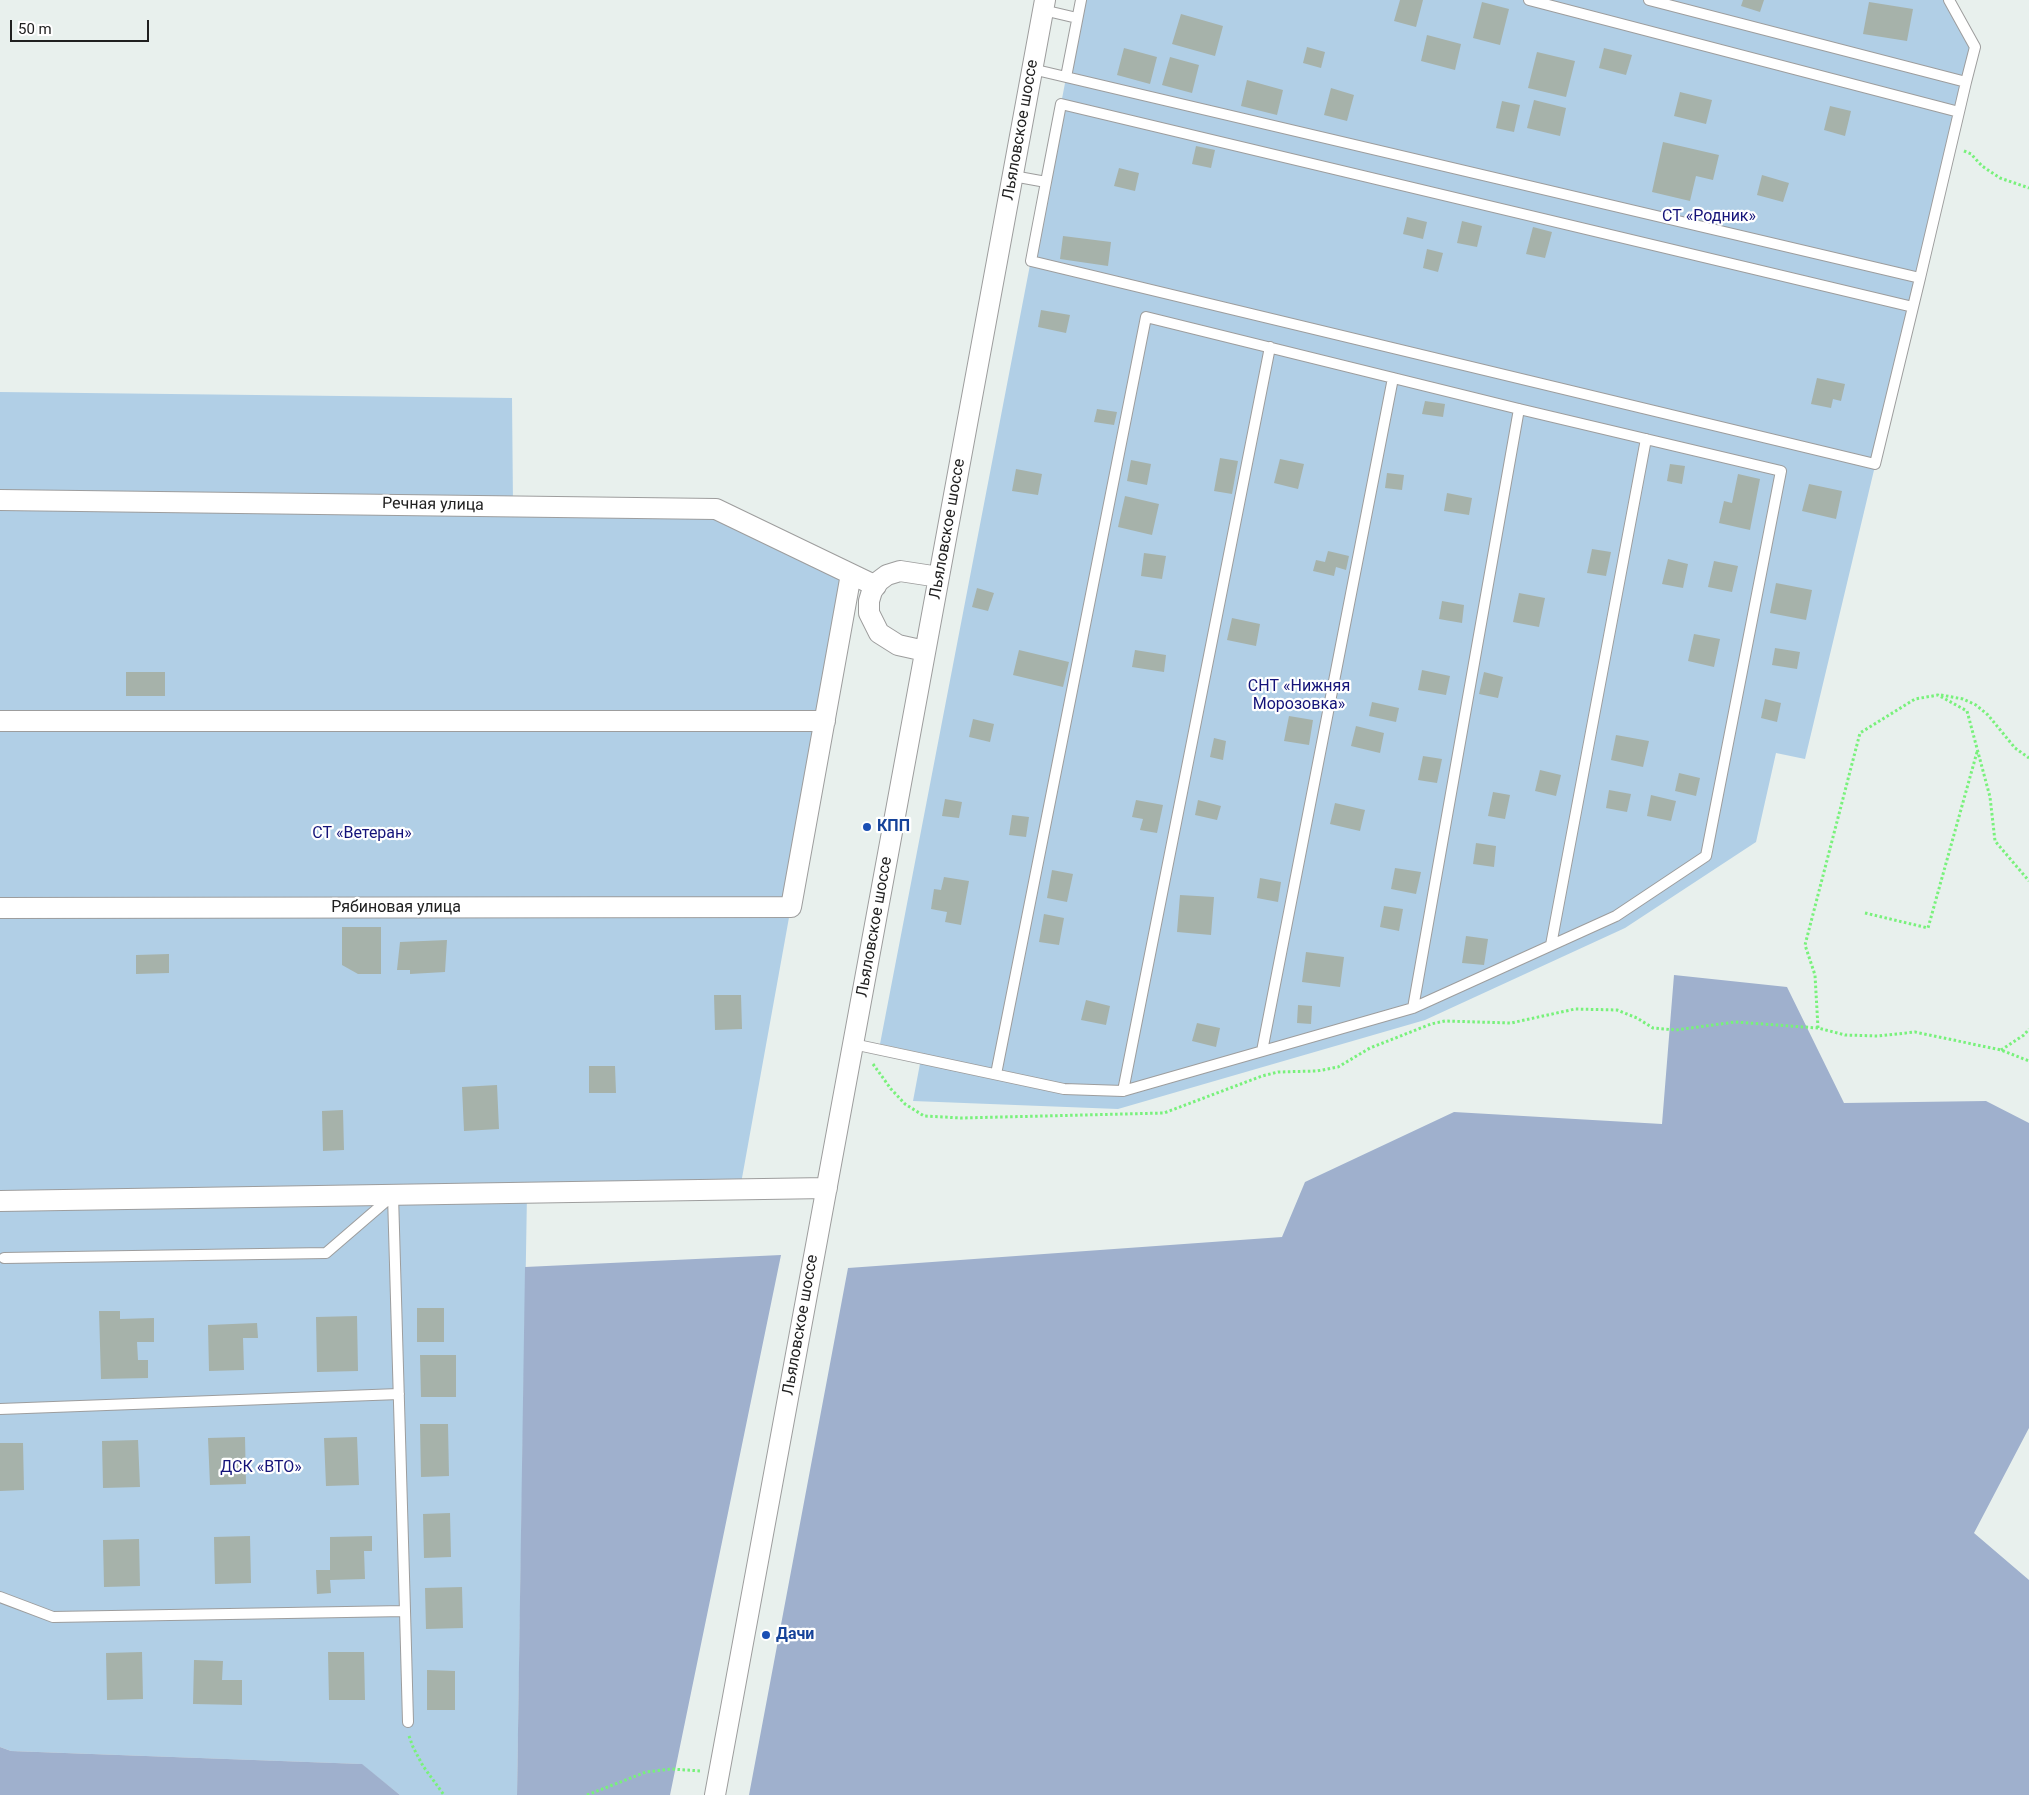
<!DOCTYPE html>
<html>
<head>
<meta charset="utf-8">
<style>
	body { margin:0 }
	#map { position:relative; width:2029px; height:1795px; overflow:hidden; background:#e8f0ed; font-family:Roboto,sans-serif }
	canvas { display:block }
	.scale { position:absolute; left:10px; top:20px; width:139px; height:22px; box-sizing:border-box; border:2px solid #202020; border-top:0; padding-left:6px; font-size:15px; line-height:18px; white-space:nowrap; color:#202020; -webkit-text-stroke:4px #fff; paint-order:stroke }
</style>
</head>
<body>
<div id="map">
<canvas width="2029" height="1795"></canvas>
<div class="scale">50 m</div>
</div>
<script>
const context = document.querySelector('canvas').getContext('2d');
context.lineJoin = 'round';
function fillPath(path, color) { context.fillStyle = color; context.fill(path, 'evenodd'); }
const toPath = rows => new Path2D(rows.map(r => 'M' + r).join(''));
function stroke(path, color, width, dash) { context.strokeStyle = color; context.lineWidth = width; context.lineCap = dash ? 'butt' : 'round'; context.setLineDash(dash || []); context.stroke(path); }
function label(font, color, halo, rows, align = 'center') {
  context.font = font + ' Roboto,sans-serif'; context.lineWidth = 4.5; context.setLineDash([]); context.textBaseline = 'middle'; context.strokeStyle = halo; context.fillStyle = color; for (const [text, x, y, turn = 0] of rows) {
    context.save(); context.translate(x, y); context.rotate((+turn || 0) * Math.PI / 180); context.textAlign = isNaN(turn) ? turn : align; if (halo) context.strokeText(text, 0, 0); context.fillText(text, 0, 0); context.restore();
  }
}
const grass = toPath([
	[1081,0,1949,0,1975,47,1805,759,1776,753,1756,842,1625,928,1425,1020,1118,1109,913,1101,922,1053,880,1044],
	[0,392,512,398,513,506,716,509,851,574,740,1189,527,1193,517,1795,400,1795,361,1764,11,1751,0,1747]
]);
const forest = toPath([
	[1674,975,1787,987,1844,1103,1986,1101,2029,1123,2029,1428,1974,1533,2029,1580,2029,1795,749,1795,848,1268,1282,1237,1305,1182,1454,1112,1662,1124],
	[781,1255,670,1795,517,1795,525,1267],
	[0,1747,11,1751,362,1764,400,1795,0,1795]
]);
const building = toPath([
	[1400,0,1423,0,1416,27,1394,21],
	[1743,0,1764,0,1760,12,1741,6],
	[1482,2,1509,9,1500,45,1473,38],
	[1869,2,1913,9,1907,41,1863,34],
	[1181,14,1223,26,1215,56,1172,44],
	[1427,35,1461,44,1455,70,1421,61],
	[1307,47,1325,52,1321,68,1303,63],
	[1124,48,1157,57,1150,84,1117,75],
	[1604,48,1632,55,1626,75,1599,68],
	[1537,52,1575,61,1566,97,1528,88],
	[1170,57,1199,65,1192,93,1162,85],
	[1247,80,1283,90,1277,115,1241,106],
	[1331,88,1354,95,1347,121,1324,115],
	[1680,92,1712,100,1706,124,1674,116],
	[1534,100,1566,108,1560,136,1527,128],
	[1502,101,1520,105,1514,132,1496,128],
	[1830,106,1851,111,1845,136,1824,130],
	[1663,142,1719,155,1713,180,1696,176,1690,201,1652,192],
	[1196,146,1215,150,1211,168,1192,164],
	[1119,168,1139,173,1135,191,1114,186],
	[1762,175,1789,183,1783,202,1757,195],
	[1407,217,1427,222,1423,239,1403,234],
	[1462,221,1482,226,1477,247,1457,243],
	[1533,227,1552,232,1545,258,1526,254],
	[1063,236,1111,242,1108,266,1060,259],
	[1427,249,1443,253,1438,272,1423,268],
	[1041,310,1070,315,1066,333,1038,327],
	[1817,378,1845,384,1841,401,1833,399,1831,408,1811,404],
	[1425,401,1445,404,1443,417,1422,414],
	[1097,409,1117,412,1114,425,1094,422],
	[1220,458,1238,461,1232,494,1214,491],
	[1280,459,1304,464,1298,489,1274,483],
	[1131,460,1151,464,1147,485,1127,481],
	[1670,464,1685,466,1682,484,1667,481],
	[1016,469,1042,474,1038,495,1012,491],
	[1387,473,1404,475,1402,490,1385,488],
	[1738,474,1760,479,1750,530,1719,523,1724,501,1732,503],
	[1809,484,1842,491,1836,519,1802,511],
	[1447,493,1472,498,1469,515,1444,511],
	[1125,496,1159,504,1152,535,1118,527],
	[1592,549,1611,552,1606,576,1587,573],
	[1328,551,1349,556,1346,570,1336,567,1334,576,1313,571,1316,560,1325,562],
	[1144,553,1166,556,1162,579,1141,576],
	[1668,559,1688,564,1683,588,1662,584],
	[1714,561,1738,566,1732,592,1708,587],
	[1776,583,1812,590,1806,620,1770,613],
	[977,588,994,593,988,611,972,607],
	[1519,593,1545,598,1539,627,1513,622],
	[1442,601,1464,605,1462,623,1439,619],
	[1232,618,1260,624,1256,646,1227,640],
	[1694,634,1720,639,1714,667,1688,661],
	[1775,648,1800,652,1797,669,1772,665],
	[1019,650,1069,662,1063,687,1013,675],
	[1135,650,1166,655,1164,672,1132,667],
	[1422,670,1450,676,1446,695,1418,690],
	[126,672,165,672,165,696,126,696],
	[1484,672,1503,677,1498,698,1479,694],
	[1765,699,1781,703,1777,722,1761,718],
	[1372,702,1399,708,1396,722,1369,716],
	[1289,716,1313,720,1309,745,1284,741],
	[973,719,994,724,990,742,969,737],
	[1356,726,1384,733,1380,753,1351,746],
	[1616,735,1649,741,1643,767,1611,760],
	[1214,738,1226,741,1223,760,1210,757],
	[1423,756,1442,759,1437,783,1418,780],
	[1540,770,1561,775,1556,796,1535,791],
	[1679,773,1700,778,1696,796,1675,791],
	[1609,790,1631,794,1627,812,1606,808],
	[1493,792,1510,795,1505,819,1488,816],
	[1651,795,1676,801,1671,821,1647,816],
	[945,799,962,802,959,818,942,816],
	[1136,800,1163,805,1157,833,1140,830,1143,819,1132,817],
	[1198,800,1221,806,1217,820,1195,815],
	[1335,803,1365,810,1360,831,1330,824],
	[1012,815,1029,817,1026,837,1009,835],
	[1476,843,1496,846,1494,867,1473,864],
	[1395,868,1421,872,1416,894,1391,889],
	[1052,870,1073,874,1067,902,1047,898],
	[944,877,969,881,961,925,945,922,947,912,931,909,934,889,941,890],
	[1260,878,1281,882,1278,902,1257,898],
	[1180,895,1214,897,1211,935,1177,932],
	[1384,906,1403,909,1399,931,1380,927],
	[1044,914,1064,918,1059,945,1039,942],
	[342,927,381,927,381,974,358,974,342,965],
	[1466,936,1488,939,1484,965,1462,963],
	[447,940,445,972,410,974,410,970,397,970,400,942],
	[1306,952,1344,957,1340,987,1302,982],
	[169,954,169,973,136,974,136,955],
	[714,995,741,995,742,1029,715,1030],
	[1086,1000,1110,1006,1106,1025,1081,1020],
	[1298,1005,1312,1006,1311,1024,1297,1023],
	[1197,1023,1220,1028,1216,1047,1192,1041],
	[589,1066,615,1066,616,1093,589,1093],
	[497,1085,499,1129,464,1131,462,1087],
	[343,1110,344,1150,323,1151,322,1111],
	[417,1308,444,1308,444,1342,417,1342],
	[99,1311,120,1311,120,1319,154,1318,154,1342,137,1342,138,1360,148,1360,148,1378,101,1379],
	[357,1316,358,1371,317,1372,316,1317],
	[257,1323,258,1338,243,1338,244,1370,209,1371,208,1325],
	[420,1355,456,1355,456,1397,421,1397],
	[420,1424,448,1424,449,1476,421,1477],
	[245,1437,246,1484,210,1485,208,1438],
	[357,1437,359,1485,326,1486,324,1438],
	[138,1440,140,1487,103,1488,102,1441],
	[0,1443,23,1443,24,1490,0,1491],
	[450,1513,451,1557,424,1558,423,1514],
	[250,1536,251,1583,215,1584,214,1537],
	[372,1536,372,1551,364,1551,365,1579,330,1580,331,1593,317,1594,316,1570,330,1570,330,1537],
	[139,1539,140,1586,104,1587,103,1540],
	[462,1587,463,1628,426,1629,425,1588],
	[142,1652,143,1699,107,1700,106,1653],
	[328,1652,364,1652,365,1700,329,1700],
	[194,1660,223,1661,222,1680,242,1680,242,1705,193,1704],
	[427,1670,455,1671,455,1710,427,1710]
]);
const path = toPath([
	[1964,151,1971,154,1982,166,2000,178,2029,188],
	[1941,695,1963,699,1976,705,1988,715,2015,748,2029,758],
	[1865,913,1928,928,1977,752],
	[1818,1028,1815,975,1805,945,1860,733,1915,699,1938,695,1967,711,1990,797,1995,841,2029,881],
	[2001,1050,2024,1035,2029,1029],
	[873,1064,891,1089,905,1104,924,1116,962,1118,1164,1113,1262,1076,1278,1072,1317,1071,1338,1067,1370,1048,1431,1024,1445,1021,1511,1023,1575,1009,1617,1010,1637,1018,1653,1028,1676,1030,1735,1022,1818,1028,1845,1035,1878,1036,1915,1032,2001,1050,2029,1061],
	[409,1736,413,1747,423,1766,444,1795],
	[587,1795,646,1772,671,1769,701,1771]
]);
const service = toPath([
	[1081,0,1066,77,1920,278,1959,112,1529,0],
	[1649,0,1966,82,1975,47,1949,0],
	[1043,10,1077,18],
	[1032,69,1066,77],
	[1959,112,1966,82],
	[1013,176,1046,182,1031,261,1875,464,1913,307,1061,104,1046,182],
	[1913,307,1920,278],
	[1551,945,1646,439],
	[1413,1008,1519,409],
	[853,1044,1064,1089,1123,1091,1413,1008,1616,916,1706,856,1781,471,1519,409,1146,317,996,1074],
	[1262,1051,1393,378],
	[1123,1091,1270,347],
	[4,1258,326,1253,391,1197],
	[0,1409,399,1394],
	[0,1597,53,1617,405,1611,393,1195],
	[405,1611,408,1722]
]);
const minor = toPath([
	[0,500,716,509,876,586],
	[925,651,898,645,879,633,869,613,869,601,872,591,879,581,887,575,900,571,939,577],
	[0,721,825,721],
	[0,908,791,907,851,574],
	[0,1201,827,1188],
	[715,1795,1045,0]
]);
const markers = [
	[867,827,5,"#1a4fb4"],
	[766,1635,5,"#1a4fb4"]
];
const streetNames = [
	["Льяловское шоссе",1021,130,-80],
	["Речная улица",433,505,1],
	["Льяловское шоссе",948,529,-80],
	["Рябиновая улица",396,908],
	["Льяловское шоссе",875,927,-80],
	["Льяловское шоссе",801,1325,-80]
];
const parkNames = [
	["СТ «Родник»",1709,217],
	["СНТ «Нижняя",1299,687],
	["Морозовка»",1299,705],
	["СТ «Ветеран»",362,834],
	["ДСК «ВТО»",261,1468]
];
const transitNames = [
	["КПП",877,827],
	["Дачи",776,1635]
];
fillPath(grass, '#b1cfe6');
fillPath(forest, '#9fb0cd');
fillPath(building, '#a6b2aa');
stroke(service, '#9d9d9d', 12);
stroke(minor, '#9d9d9d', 22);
stroke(path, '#78f17b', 3, [2.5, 2.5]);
stroke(service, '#fff', 10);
stroke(minor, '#fff', 20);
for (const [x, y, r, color] of markers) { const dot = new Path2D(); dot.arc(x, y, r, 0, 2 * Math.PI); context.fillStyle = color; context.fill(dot); stroke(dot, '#fff', 2); }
label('16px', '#202020', '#fff', streetNames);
label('16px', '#141379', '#fff', parkNames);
label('bold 16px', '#164399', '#fff', transitNames, 'left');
</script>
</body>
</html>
